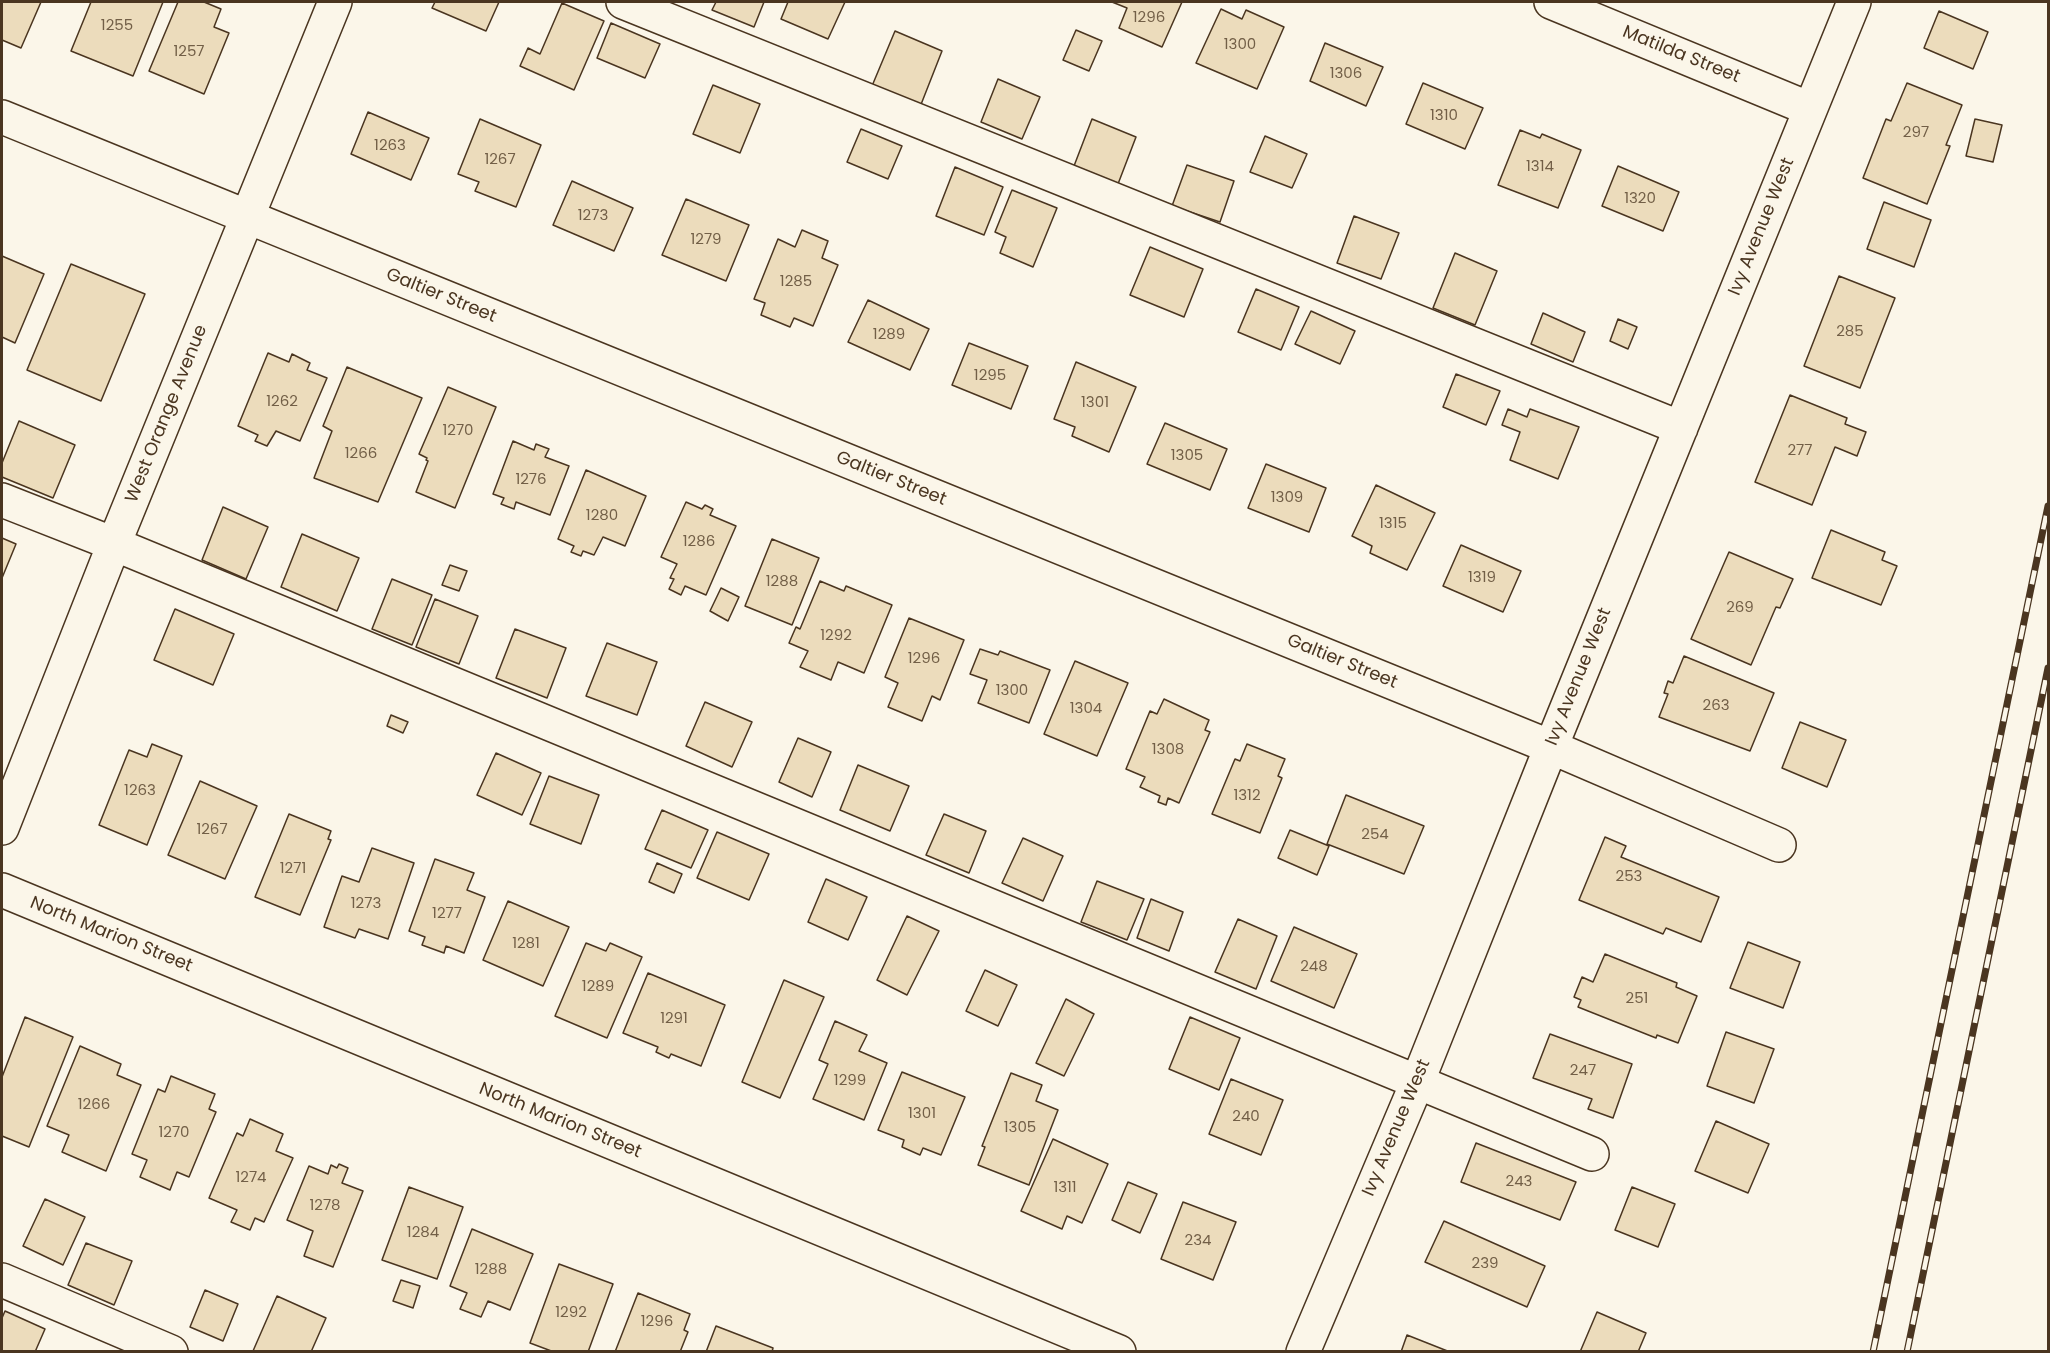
<!DOCTYPE html>
<html>
<head>
<meta charset="utf-8">
<style>
	body { margin:0 }
	#map { position:relative; width:2050px; height:1353px; overflow:hidden; background:#fbf6e9; font-family:Poppins,sans-serif }
	canvas { display:block }
	.frame { position:absolute; inset:0; border:3px solid #4a3520; pointer-events:none }
</style>
</head>
<body>
<div id="map">
<canvas width="2050" height="1353"></canvas>
<div class="frame"></div>
</div>
<script>
const context = document.querySelector('canvas').getContext('2d');
context.lineJoin = 'round';
function fillPath(path, color) { context.fillStyle = color; context.fill(path, 'evenodd'); }
const toPath = rows => new Path2D(rows.map(r => 'M' + r).join(''));
function stroke(path, color, width, dash) { context.strokeStyle = color; context.lineWidth = width; context.lineCap = dash ? 'butt' : 'round'; context.setLineDash(dash || []); context.stroke(path); }
function label(font, color, halo, rows, align = 'center') {
  context.font = font + ' Poppins,sans-serif'; context.lineWidth = 4.5; context.setLineDash([]); context.textBaseline = 'middle'; context.strokeStyle = halo; context.fillStyle = color; for (const [text, x, y, turn = 0] of rows) {
    context.save(); context.translate(x, y); context.rotate((+turn || 0) * Math.PI / 180); context.textAlign = isNaN(turn) ? turn : align; if (halo) context.strokeText(text, 0, 0); context.fillText(text, 0, 0); context.restore();
  }
}
const building = toPath([
	[2,2,41,2,21,48,2,40,2,2],
	[91,2,163,2,133,76,71,51,91,2],
	[178,2,204,2,221,9,214,27,229,33,204,94,149,71,178,2],
	[435,2,499,2,486,31,432,8,435,2],
	[716,2,764,2,754,27,712,10,716,2],
	[788,2,845,2,828,39,781,19,788,2],
	[1112,2,1182,2,1162,47,1119,28,1127,8,1112,2],
	[562,3,604,21,574,90,520,66,528,48,540,54,562,3],
	[1221,9,1242,19,1246,10,1284,27,1257,89,1196,63,1221,9],
	[1939,11,1988,32,1973,69,1924,48,1939,11],
	[611,23,660,44,645,78,597,58,611,23],
	[1076,30,1102,41,1089,71,1063,60,1076,30],
	[895,31,942,51,920,107,872,86,895,31],
	[1325,43,1383,67,1366,106,1310,81,1325,43],
	[998,79,1040,97,1022,139,981,122,998,79],
	[1423,83,1483,108,1465,149,1406,124,1423,83],
	[1907,83,1962,105,1946,145,1950,146,1927,204,1863,178,1886,119,1891,121,1907,83],
	[713,85,760,104,740,153,693,134,713,85],
	[368,112,429,138,411,180,351,154,368,112],
	[480,119,541,145,516,207,475,191,479,182,458,174,480,119],
	[1092,119,1136,137,1118,184,1074,166,1092,119],
	[1975,119,2002,125,1993,162,1966,156,1975,119],
	[861,129,902,146,888,179,847,162,861,129],
	[1520,130,1540,138,1542,134,1581,150,1558,208,1498,185,1520,130],
	[1265,136,1307,154,1292,188,1250,172,1265,136],
	[1187,165,1234,181,1220,222,1172,206,1187,165],
	[1618,166,1679,192,1663,231,1602,206,1618,166],
	[955,167,1003,187,984,235,936,216,955,167],
	[572,181,633,208,614,251,553,225,572,181],
	[1012,190,1057,208,1033,267,1000,253,1006,237,995,232,1012,190],
	[686,199,749,225,726,281,662,255,686,199],
	[1884,202,1931,220,1914,267,1867,249,1884,202],
	[1354,216,1399,233,1381,279,1337,263,1354,216],
	[802,230,828,241,822,258,838,265,813,326,794,318,790,327,761,315,765,303,754,299,778,239,795,247,802,230],
	[1150,247,1203,269,1184,317,1130,295,1150,247],
	[1455,253,1497,271,1475,325,1433,308,1455,253],
	[2,256,44,274,15,343,2,337,2,256],
	[71,264,145,294,101,401,27,370,71,264],
	[1839,276,1895,298,1860,388,1804,366,1839,276],
	[1256,289,1299,307,1281,350,1238,332,1256,289],
	[868,300,929,329,910,370,848,342,868,300],
	[1311,311,1355,331,1340,364,1295,344,1311,311],
	[1543,313,1585,332,1573,362,1531,344,1543,313],
	[1618,319,1637,327,1628,349,1610,341,1618,319],
	[969,343,1028,366,1011,409,952,385,969,343],
	[268,353,289,362,292,354,310,363,307,370,327,378,300,441,276,431,267,446,255,441,258,435,238,426,268,353],
	[1076,362,1136,387,1109,452,1072,436,1075,427,1054,419,1076,362],
	[347,367,422,398,378,502,314,478,332,431,323,426,347,367],
	[1456,374,1500,391,1486,425,1443,407,1456,374],
	[448,387,496,407,455,508,416,492,428,461,426,460,427,458,419,454,448,387],
	[1790,395,1847,418,1845,424,1866,432,1857,456,1835,447,1812,505,1755,482,1790,395],
	[1508,409,1527,417,1530,409,1579,427,1558,479,1510,460,1520,432,1502,425,1508,409],
	[19,421,75,445,53,498,2,477,2,463,19,421],
	[1165,423,1227,449,1210,490,1147,464,1165,423],
	[513,441,534,450,536,444,549,449,545,457,569,466,550,515,516,502,514,509,501,504,504,498,493,494,513,441],
	[1266,464,1326,488,1309,532,1248,508,1266,464],
	[586,470,646,496,625,546,603,537,594,555,583,551,581,556,571,552,574,546,558,539,586,470],
	[1376,485,1435,513,1407,570,1370,553,1372,546,1352,536,1376,485],
	[686,502,702,509,705,505,713,509,710,515,736,526,706,595,685,586,681,595,669,589,674,579,670,578,677,564,661,557,686,502],
	[223,507,268,527,246,579,202,560,223,507],
	[1831,530,1885,552,1882,560,1897,566,1881,605,1812,578,1831,530],
	[302,534,359,558,337,611,281,587,302,534],
	[2,538,16,544,2,578,2,538],
	[772,539,819,558,792,625,745,606,772,539],
	[1461,545,1521,571,1503,612,1443,586,1461,545],
	[1729,552,1793,579,1780,608,1776,607,1751,665,1691,639,1729,552],
	[450,565,467,571,459,591,442,585,450,565],
	[392,579,432,595,412,645,372,629,392,579],
	[820,581,844,591,846,586,892,605,864,673,838,662,831,680,800,667,808,651,789,643,796,627,800,629,820,581],
	[721,588,739,597,728,621,710,611,721,588],
	[435,599,478,616,459,664,416,647,435,599],
	[175,609,234,634,213,685,154,660,175,609],
	[909,618,964,640,940,700,932,696,922,721,888,707,898,683,885,677,909,618],
	[515,629,566,648,547,698,496,678,515,629],
	[607,643,657,662,637,715,586,696,607,643],
	[980,649,998,655,1000,651,1050,670,1029,723,978,703,987,680,970,674,980,649],
	[1684,656,1774,693,1750,751,1659,717,1668,694,1664,693,1668,681,1673,683,1684,656],
	[1075,661,1128,683,1097,756,1044,734,1075,661],
	[1164,699,1209,720,1205,730,1210,732,1179,803,1168,798,1166,805,1158,802,1160,796,1140,787,1145,777,1126,769,1150,711,1157,714,1164,699],
	[705,702,752,722,732,767,686,746,705,702],
	[391,715,408,722,403,733,387,726,391,715],
	[1800,722,1846,740,1827,787,1782,768,1800,722],
	[798,738,831,752,812,797,779,782,798,738],
	[152,744,182,756,147,845,99,825,129,750,147,757,152,744],
	[1247,744,1285,759,1278,776,1282,778,1260,833,1212,814,1235,759,1240,761,1247,744],
	[496,753,541,773,522,815,477,795,496,753],
	[858,765,909,786,890,831,840,810,858,765],
	[549,776,599,795,581,844,530,824,549,776],
	[200,781,257,806,225,879,168,855,200,781],
	[1346,795,1424,826,1404,874,1327,844,1346,795],
	[662,810,708,830,691,868,645,849,662,810],
	[289,814,331,831,328,839,331,840,300,915,255,897,289,814],
	[944,814,986,831,969,873,926,855,944,814],
	[1290,830,1329,846,1317,875,1278,858,1290,830],
	[717,832,769,854,749,900,697,878,717,832],
	[1605,837,1626,846,1621,857,1719,897,1701,942,1666,928,1663,934,1579,900,1605,837],
	[1023,838,1063,856,1043,901,1002,883,1023,838],
	[372,848,414,863,388,939,359,929,355,938,324,927,342,876,359,882,372,848],
	[435,859,474,873,467,890,485,897,464,953,446,946,444,953,422,945,425,937,409,931,435,859],
	[657,863,682,874,674,893,649,882,657,863],
	[826,879,867,897,848,940,808,922,826,879],
	[1097,881,1144,899,1127,940,1081,922,1097,881],
	[1151,899,1183,912,1169,951,1137,938,1151,899],
	[508,901,569,927,543,986,483,960,508,901],
	[907,916,939,931,907,995,877,980,907,916],
	[1238,919,1277,936,1256,989,1215,972,1238,919],
	[1294,927,1357,954,1334,1008,1271,981,1294,927],
	[1748,942,1800,962,1783,1008,1730,988,1748,942],
	[586,943,606,951,610,943,642,957,607,1038,555,1016,586,943],
	[1605,954,1677,983,1676,987,1697,996,1678,1043,1657,1035,1656,1038,1578,1007,1581,1000,1574,997,1582,977,1593,982,1605,954],
	[985,970,1017,985,998,1026,966,1011,985,970],
	[648,973,725,1005,701,1066,671,1054,669,1058,656,1052,658,1047,623,1033,648,973],
	[784,980,824,997,780,1098,742,1082,784,980],
	[1066,999,1094,1014,1064,1076,1036,1063,1066,999],
	[25,1017,73,1037,29,1147,2,1136,2,1077,25,1017],
	[1190,1017,1240,1038,1219,1090,1169,1069,1190,1017],
	[835,1021,867,1035,859,1051,887,1063,864,1120,813,1099,828,1064,819,1060,835,1021],
	[1726,1032,1774,1049,1754,1103,1707,1086,1726,1032],
	[1550,1034,1632,1064,1613,1118,1588,1109,1592,1099,1533,1078,1550,1034],
	[80,1046,121,1064,117,1075,141,1085,106,1171,62,1152,69,1135,47,1126,80,1046],
	[902,1072,965,1097,941,1155,923,1148,920,1155,902,1147,904,1140,878,1130,902,1072],
	[1011,1073,1042,1085,1036,1101,1058,1110,1029,1185,978,1165,985,1147,982,1146,1011,1073],
	[171,1076,215,1094,209,1109,216,1112,189,1177,177,1172,170,1190,140,1177,147,1160,132,1154,158,1089,165,1092,171,1076],
	[1231,1079,1283,1100,1261,1155,1209,1134,1231,1079],
	[250,1119,283,1134,276,1151,293,1158,264,1222,255,1218,250,1230,231,1222,237,1210,209,1198,237,1133,243,1136,250,1119],
	[1716,1121,1769,1144,1748,1193,1695,1171,1716,1121],
	[1053,1139,1108,1164,1082,1223,1067,1216,1062,1229,1021,1211,1053,1139],
	[1476,1143,1576,1182,1560,1220,1461,1182,1476,1143],
	[339,1164,348,1168,342,1183,363,1191,333,1267,304,1256,313,1231,287,1220,309,1166,328,1174,331,1165,337,1168,339,1164],
	[1128,1182,1157,1194,1140,1233,1112,1220,1128,1182],
	[409,1187,463,1207,437,1279,382,1260,409,1187],
	[1632,1187,1675,1204,1658,1247,1615,1230,1632,1187],
	[45,1199,85,1217,63,1265,23,1246,45,1199],
	[1183,1202,1236,1222,1213,1280,1161,1259,1183,1202],
	[1444,1221,1545,1266,1527,1307,1425,1262,1444,1221],
	[472,1229,533,1254,510,1310,488,1301,481,1317,460,1309,467,1293,450,1286,472,1229],
	[86,1243,132,1261,114,1305,68,1285,86,1243],
	[559,1264,613,1284,588,1352,554,1352,530,1343,559,1264],
	[401,1280,420,1286,413,1308,393,1301,401,1280],
	[205,1290,238,1304,223,1341,190,1327,205,1290],
	[638,1293,690,1314,684,1330,688,1332,680,1352,615,1352,638,1293],
	[277,1296,326,1318,311,1352,253,1351,277,1296],
	[5,1311,45,1329,35,1352,2,1352,2,1318,5,1311],
	[1597,1312,1646,1333,1638,1352,1580,1352,1597,1312],
	[716,1326,773,1348,772,1352,706,1352,716,1326],
	[1407,1335,1450,1352,1401,1352,1407,1335]
]);
const minor = toPath([
	[623,2,1681,428],
	[1551,2,1810,109],
	[2,117,1551,747,1779,845],
	[2,500,114,544,1592,1154],
	[2,828,114,544,335,2],
	[2,890,1119,1352],
	[2,1280,171,1352],
	[1303,1352,1417,1083,1551,747,1854,2]
]);
const rail = toPath([
	[1873,1352,2048,506],
	[1907,1352,2048,668]
]);
const numberNames = [
	["1296",1149,18],
	["1255",117,26],
	["1300",1240,45],
	["1257",189,52],
	["1306",1346,74],
	["1310",1444,116],
	["297",1916,133],
	["1263",390,146],
	["1267",500,160],
	["1314",1540,167],
	["1320",1640,199],
	["1273",593,216],
	["1279",706,240],
	["1285",796,282],
	["285",1850,332],
	["1289",889,335],
	["1295",990,376],
	["1262",282,402],
	["1301",1095,403],
	["1270",458,431],
	["277",1800,451],
	["1266",361,454],
	["1305",1187,456],
	["1276",531,480],
	["1309",1287,498],
	["1280",602,516],
	["1315",1393,524],
	["1286",699,542],
	["1319",1482,578],
	["1288",782,582],
	["269",1740,608],
	["1292",836,636],
	["1296",924,659],
	["1300",1012,691],
	["263",1716,706],
	["1304",1086,709],
	["1308",1168,750],
	["1263",140,791],
	["1312",1247,796],
	["1267",212,830],
	["254",1375,835],
	["1271",293,869],
	["253",1629,877],
	["1273",366,904],
	["1277",447,914],
	["1281",526,944],
	["248",1314,967],
	["1289",598,987],
	["251",1637,999],
	["1291",674,1019],
	["247",1583,1071],
	["1299",850,1081],
	["1266",94,1105],
	["1301",922,1114],
	["240",1246,1117],
	["1305",1020,1128],
	["1270",174,1133],
	["1274",251,1178],
	["243",1519,1182],
	["1311",1065,1188],
	["1278",325,1206],
	["1284",423,1233],
	["234",1198,1241],
	["239",1485,1264],
	["1288",491,1270],
	["1292",571,1313],
	["1296",657,1322]
];
const streetNames = [
	["Matilda Street",1681,55,22],
	["Ivy Avenue West",1762,227,-68],
	["Galtier Street",441,296,22],
	["West Orange Avenue",167,414,-68],
	["Galtier Street",891,479,22],
	["Galtier Street",1342,662,22],
	["Ivy Avenue West",1579,677,-68],
	["North Marion Street",111,935,22],
	["North Marion Street",560,1121,22],
	["Ivy Avenue West",1397,1128,-67]
];
fillPath(building, '#ecdcbc');
stroke(building, '#4a3520', 1.5);
stroke(minor, '#4a3520', 36);
stroke(minor, '#fbf6e9', 33);
stroke(rail, '#4a3520', 7);
stroke(rail, '#fbf6e9', 4.5, [14]);
label('15px', '#725f47', null, numberNames);
label('18px', '#4a3520', '#fbf6e9', streetNames);
</script>
</body>
</html>
